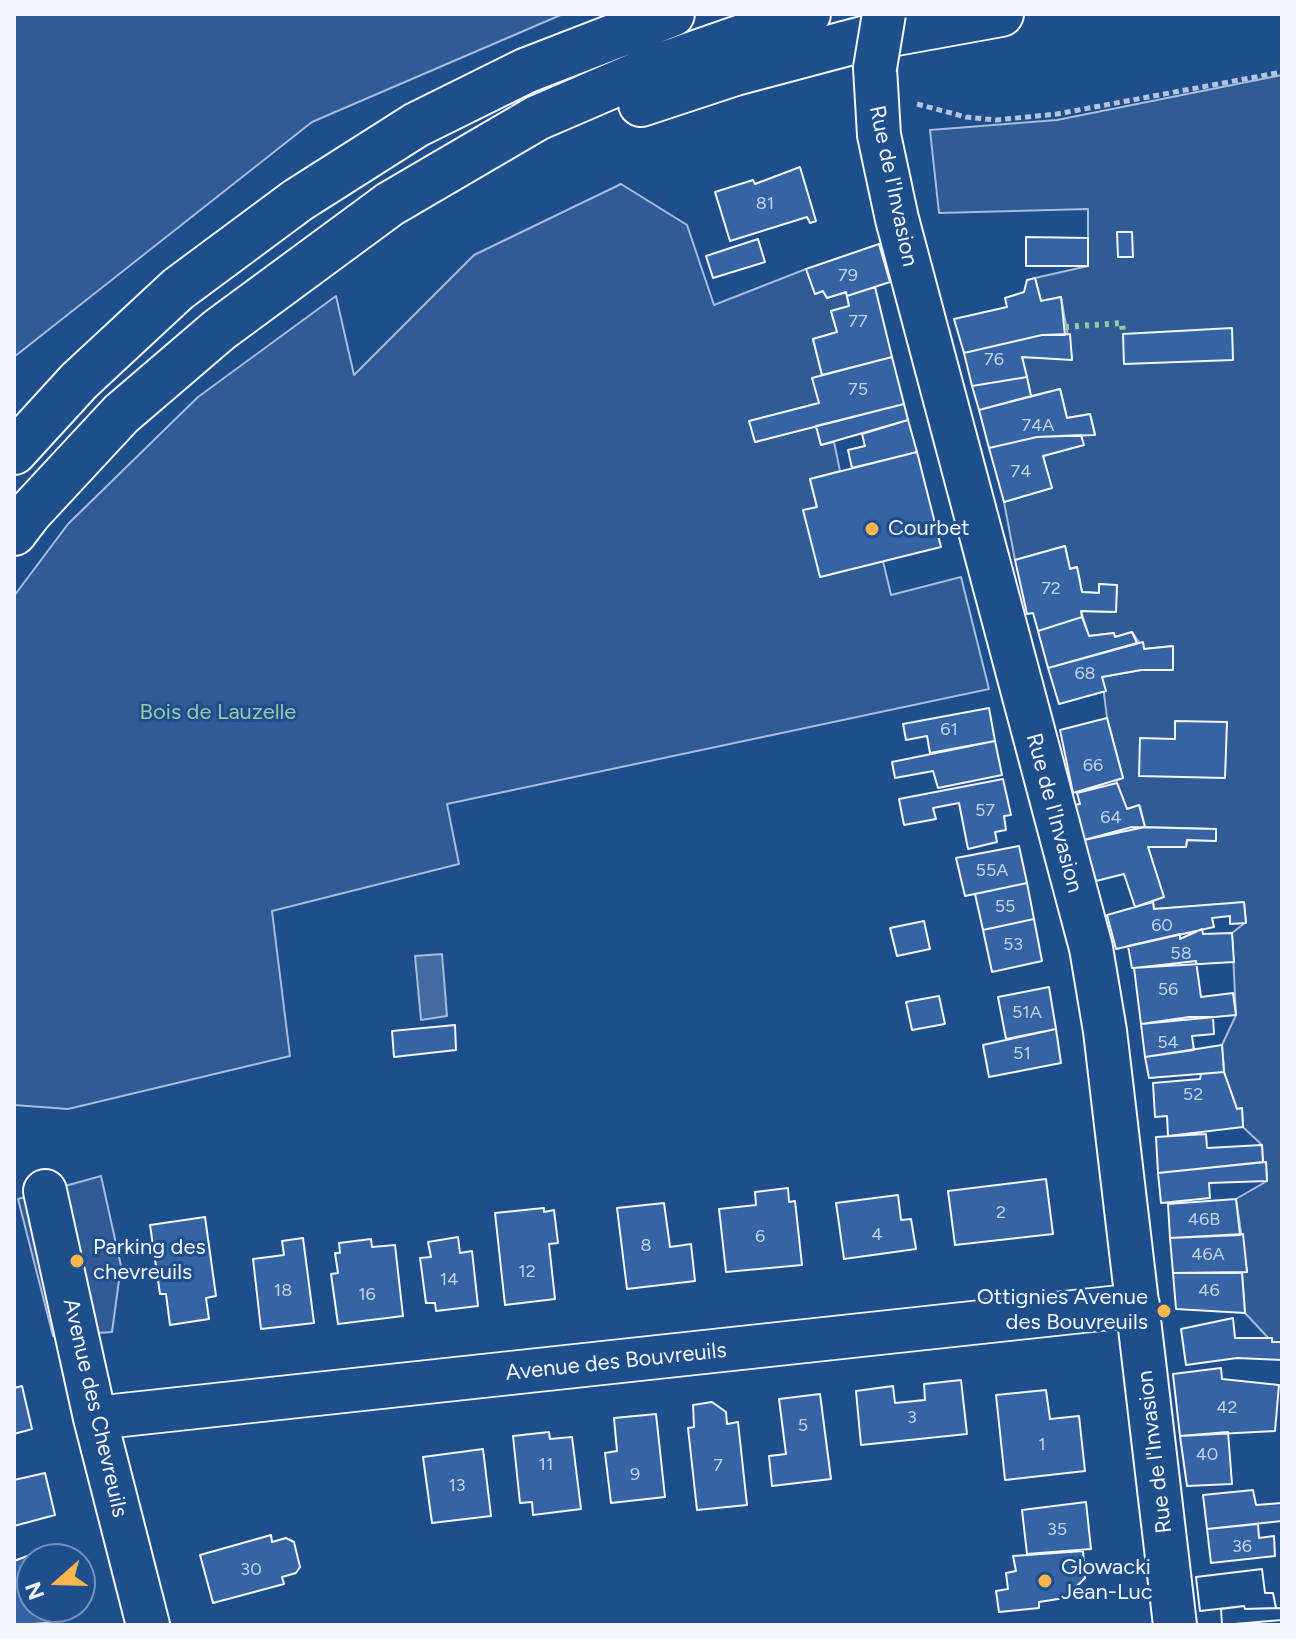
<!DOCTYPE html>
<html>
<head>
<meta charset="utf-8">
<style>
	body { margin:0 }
	#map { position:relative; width:1296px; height:1639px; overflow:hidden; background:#1f4e8c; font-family:Figtree,sans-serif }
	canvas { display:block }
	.frame { position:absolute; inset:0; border:16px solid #f2f6ff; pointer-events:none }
	.north { position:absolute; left:16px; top:1543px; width:80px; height:80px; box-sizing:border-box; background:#1f4e8c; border:2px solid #7391ba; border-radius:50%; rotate:250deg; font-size:22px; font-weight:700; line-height:32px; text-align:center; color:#f2f6ff }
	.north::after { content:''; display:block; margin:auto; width:28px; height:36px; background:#ffb74d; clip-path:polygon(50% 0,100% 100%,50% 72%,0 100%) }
</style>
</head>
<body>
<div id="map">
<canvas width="1296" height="1639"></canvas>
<div class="frame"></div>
<div class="north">N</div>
</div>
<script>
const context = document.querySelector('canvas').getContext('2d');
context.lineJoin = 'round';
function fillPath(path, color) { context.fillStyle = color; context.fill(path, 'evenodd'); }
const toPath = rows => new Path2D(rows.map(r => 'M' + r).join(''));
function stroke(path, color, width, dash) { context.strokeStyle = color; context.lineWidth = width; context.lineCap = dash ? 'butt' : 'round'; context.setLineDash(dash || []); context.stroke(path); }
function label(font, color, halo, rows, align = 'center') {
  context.font = font + ' Figtree,sans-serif'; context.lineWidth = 6; context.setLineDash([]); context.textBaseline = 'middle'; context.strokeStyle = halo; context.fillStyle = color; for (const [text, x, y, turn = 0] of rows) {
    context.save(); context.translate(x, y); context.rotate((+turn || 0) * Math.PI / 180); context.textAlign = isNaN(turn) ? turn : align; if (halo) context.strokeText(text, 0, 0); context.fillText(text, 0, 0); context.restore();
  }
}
const built = toPath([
	[14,14,563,14,312,122,14,357,14,14],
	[1282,75,1282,1342,1272,1342,1245,1313,1242,1273,1247,1271,1236,1199,1267,1181,1266,1162,1263,1162,1262,1145,1243,1127,1242,1108,1237,1109,1224,1072,1222,1045,1236,1015,1232,933,1246,922,1244,903,1154,909,1153,901,1163,897,1148,847,1186,847,1187,840,1216,841,1216,829,1145,827,1140,806,1127,809,1116,780,1123,778,1107,718,1102,677,1141,670,1172,670,1173,646,1144,649,1132,632,1115,637,1113,633,1089,636,1081,611,1115,612,1117,586,1099,584,1099,593,1082,592,1077,567,1070,569,1065,546,1015,560,1004,502,1051,488,1043,456,1083,445,1081,435,1095,434,1090,414,1067,418,1060,389,1031,396,1022,357,1072,359,1061,297,1041,301,1035,278,1088,266,1088,209,939,213,930,130,1057,120,1282,75],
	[621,184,687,225,714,305,806,269,815,294,823,291,827,298,846,292,849,306,831,311,837,332,813,339,822,375,819,403,750,421,755,442,816,426,821,445,834,442,840,471,810,479,817,507,820,577,883,561,891,595,961,577,989,689,447,804,459,864,272,911,290,1056,68,1109,14,1105,14,596,68,524,198,397,336,296,354,375,474,255,621,184],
	[101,1176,121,1266,112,1332,53,1336,18,1199,101,1176]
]);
const water = toPath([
	[442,954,447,1016,421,1020,415,956,442,954]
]);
const building = toPath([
	[800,167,816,221,810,223,807,217,730,241,715,192,753,180,755,184,800,167],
	[1117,232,1132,232,1133,257,1118,257,1117,232],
	[1026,237,1088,238,1088,266,1026,266,1026,237],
	[758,239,765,262,713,278,706,256,758,239],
	[879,244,890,282,847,296,846,292,827,298,823,291,815,294,806,269,879,244],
	[1035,278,1041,301,1061,297,1065,335,1042,335,964,353,954,319,1007,307,1005,298,1024,292,1027,280,1035,278],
	[875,287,892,357,822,375,813,339,837,332,831,311,849,306,847,296,875,287],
	[1232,328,1233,360,1124,364,1123,334,1232,328],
	[1070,334,1072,360,1022,357,1027,377,972,386,964,353,1042,335,1070,334],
	[892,357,904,404,755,442,749,421,819,403,812,378,892,357],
	[1027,377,1031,396,979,410,972,386,1027,377],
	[1060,389,1067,418,1090,414,1095,435,1037,437,989,448,979,410,1060,389],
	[904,404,908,420,821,445,816,426,904,404],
	[908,420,917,452,852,468,848,450,865,446,862,434,908,420],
	[1081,435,1084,445,1043,456,1052,488,1004,502,989,448,1037,437,1081,435],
	[917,452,941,547,820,577,803,510,817,507,810,479,917,452],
	[1065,546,1070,569,1077,567,1082,592,1099,593,1099,584,1117,585,1116,612,1081,611,1082,617,1038,631,1033,613,1027,614,1015,560,1065,546],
	[1082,617,1089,636,1114,633,1115,637,1132,632,1137,643,1048,668,1038,631,1082,617],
	[1143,642,1144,649,1173,646,1173,670,1141,670,1102,677,1106,691,1059,704,1048,668,1143,642],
	[989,708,995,741,930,753,927,736,906,740,903,724,989,708],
	[1107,718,1123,778,1073,793,1060,730,1107,718],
	[1175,721,1227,722,1225,778,1139,776,1140,738,1175,739,1175,721],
	[995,741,1002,775,938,788,933,771,895,778,892,762,995,741],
	[1003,779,1011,815,1004,816,1006,830,995,832,997,842,968,849,959,803,933,808,936,819,904,825,899,799,1003,779],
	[1117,783,1127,809,1139,805,1145,827,1084,840,1075,805,1080,804,1077,793,1117,783],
	[1132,827,1216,829,1216,841,1187,840,1186,847,1148,847,1164,897,1135,907,1124,874,1096,881,1084,840,1132,827],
	[1019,846,1027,883,965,896,956,858,1019,846],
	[1027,883,1034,919,983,930,975,894,1027,883],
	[1153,902,1154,909,1244,902,1246,923,1230,924,1230,916,1212,918,1214,927,1116,949,1107,915,1153,902],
	[1034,919,1042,961,992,972,983,930,1034,919],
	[924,921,930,949,897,956,890,928,924,921],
	[1202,929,1203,934,1232,933,1234,962,1132,968,1128,946,1180,934,1180,939,1202,929],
	[1196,961,1201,997,1233,993,1236,1015,1141,1024,1134,968,1196,961],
	[1049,987,1056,1029,1006,1039,998,997,1049,987],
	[939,996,945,1024,912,1030,906,1002,939,996],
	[1189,1017,1213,1017,1214,1034,1192,1036,1194,1050,1145,1057,1141,1024,1189,1017],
	[455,1025,456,1050,394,1057,392,1031,455,1025],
	[1056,1029,1061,1063,989,1077,983,1045,1056,1029],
	[1222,1045,1224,1072,1149,1078,1145,1057,1222,1045],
	[1224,1072,1237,1109,1242,1108,1243,1127,1168,1136,1167,1116,1155,1117,1153,1083,1200,1079,1201,1074,1224,1072],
	[1206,1134,1207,1148,1262,1145,1263,1162,1158,1173,1156,1137,1206,1134],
	[1266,1162,1267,1181,1209,1183,1210,1198,1161,1203,1158,1173,1266,1162],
	[1046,1179,1053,1234,955,1245,948,1191,1046,1179],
	[788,1188,789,1202,795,1201,802,1265,726,1272,719,1209,756,1205,755,1192,788,1188],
	[898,1195,901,1220,911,1219,916,1249,844,1259,836,1203,898,1195],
	[1236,1199,1240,1235,1170,1238,1168,1204,1236,1199],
	[664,1203,670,1247,691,1244,695,1281,627,1289,617,1208,664,1203],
	[544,1208,544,1212,554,1210,558,1243,549,1244,555,1299,505,1305,495,1213,544,1208],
	[205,1217,216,1296,206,1298,209,1319,170,1325,166,1294,160,1294,150,1225,205,1217],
	[1243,1234,1247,1272,1173,1273,1170,1238,1243,1234],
	[458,1237,460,1253,472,1251,478,1306,436,1311,435,1303,426,1303,420,1258,431,1257,428,1242,458,1237],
	[303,1238,314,1323,261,1329,253,1259,284,1255,282,1241,303,1238],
	[371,1239,372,1247,395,1245,403,1316,338,1324,331,1274,338,1273,335,1253,340,1253,339,1243,371,1239],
	[1173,1273,1242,1273,1245,1313,1176,1309,1173,1273],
	[1233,1318,1235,1338,1272,1338,1272,1342,1282,1342,1282,1360,1237,1358,1186,1365,1181,1329,1233,1318],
	[1221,1368,1222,1379,1279,1385,1275,1431,1180,1436,1173,1374,1221,1368],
	[961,1380,967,1434,861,1445,856,1391,893,1386,895,1403,925,1400,924,1384,961,1380],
	[22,1386,32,1429,14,1434,14,1388,22,1386],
	[1046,1390,1050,1419,1079,1416,1085,1471,1005,1480,996,1395,1046,1390],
	[820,1394,831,1479,772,1486,769,1456,786,1454,779,1399,820,1394],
	[712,1402,726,1412,727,1424,738,1422,747,1505,697,1510,688,1428,694,1427,693,1405,712,1402],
	[656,1414,665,1497,611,1503,605,1453,617,1451,614,1418,656,1414],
	[549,1432,550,1439,572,1437,581,1509,533,1515,532,1502,520,1503,513,1436,549,1432],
	[1228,1432,1232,1484,1187,1486,1180,1436,1228,1432],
	[483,1449,491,1516,432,1523,423,1457,483,1449],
	[45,1473,55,1515,14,1526,14,1480,45,1473],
	[1253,1490,1256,1505,1282,1503,1282,1521,1207,1529,1203,1495,1253,1490],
	[1086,1502,1091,1549,1027,1554,1022,1510,1086,1502],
	[1258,1524,1259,1538,1274,1536,1275,1556,1211,1563,1207,1529,1258,1524],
	[271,1535,272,1542,286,1538,294,1542,300,1567,296,1573,282,1577,284,1584,213,1603,200,1555,271,1535],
	[49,1548,52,1559,32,1559,32,1607,46,1607,50,1623,14,1625,14,1561,49,1548],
	[1083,1551,1085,1578,1077,1586,1077,1596,1039,1602,1039,1608,999,1612,996,1591,1008,1589,1006,1573,1016,1571,1013,1556,1083,1551],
	[1262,1569,1265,1593,1273,1593,1276,1608,1245,1609,1244,1606,1200,1611,1196,1577,1262,1569],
	[1262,1569,1265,1593,1273,1593,1276,1608,1245,1609,1244,1606,1200,1611,1196,1577,1262,1569],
	[1244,1606,1245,1609,1282,1608,1282,1620,1222,1625,1221,1609,1244,1606],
	[1244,1606,1245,1609,1282,1608,1282,1620,1222,1625,1221,1609,1244,1606]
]);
const path = toPath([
	[917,104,966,117,996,120,1057,114,1282,72]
]);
const minor = toPath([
	[875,68,879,135,897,219,1091,948,1105,1031,1175,1625],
	[45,1191,95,1418,148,1625],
	[95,1418,1138,1305]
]);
const highway = toPath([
	[641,104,735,73,863,39,1001,14],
	[14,452,79,381,178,289,298,200,416,125,525,71,672,14],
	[14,533,30,512,121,414,219,330,390,204,537,118,653,68,808,14]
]);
const minorBridge = toPath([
	[875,68,884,14]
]);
const hedge = toPath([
	[1065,327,1122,323,1123,334]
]);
const markers = [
	[872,529,8,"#ffb74d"],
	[77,1261,8,"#ffb74d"],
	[1164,1311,8,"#ffb74d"],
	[1045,1581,8,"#ffb74d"]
];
const numberNames = [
	["81",765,204],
	["79",848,276],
	["77",858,322],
	["76",994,360],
	["75",858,390],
	["74A",1038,426],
	["74",1021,472],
	["72",1051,589],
	["68",1085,674],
	["61",949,730],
	["66",1093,766],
	["57",985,811],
	["64",1111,818],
	["55A",992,871],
	["55",1005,907],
	["60",1162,926],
	["53",1013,945],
	["58",1181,954],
	["56",1168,990],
	["51A",1027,1013],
	["54",1168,1043],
	["51",1022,1054],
	["52",1193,1095],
	["2",1001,1213],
	["46B",1204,1220],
	["4",877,1235],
	["6",760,1237],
	["8",646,1246],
	["46A",1208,1255],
	["12",527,1272],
	["14",449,1280],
	["18",283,1291],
	["46",1209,1291],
	["16",367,1295],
	["42",1227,1408],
	["3",912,1418],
	["5",803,1426],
	["1",1042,1445],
	["40",1207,1455],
	["11",546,1465],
	["7",718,1466],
	["9",635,1475],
	["13",457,1486],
	["35",1057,1530],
	["36",1242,1547],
	["30",251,1570]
];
const streetNames = [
	["Rue de l'Invasion",893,186,78],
	["Rue de l'Invasion",1054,813,75],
	["Avenue des Bouvreuils",616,1362,-6],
	["Avenue des Chevreuils",95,1408,77],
	["Rue de l'Invasion",1155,1452,-97]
];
const poiNames = [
	["Courbet",888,529],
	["Parking des",93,1248],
	["chevreuils",93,1273],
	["Ottignies Avenue",1148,1298,"right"],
	["des Bouvreuils",1148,1323,"right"],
	["Glowacki",1061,1568],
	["Jean-Luc",1061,1593]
];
const parkNames = [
	["Bois de Lauzelle",218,713]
];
fillPath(built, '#305b95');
stroke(built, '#a8bbd7', 2);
fillPath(water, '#446ba0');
stroke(water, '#a8bbd7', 2);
fillPath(building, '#3563a3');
stroke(building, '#f2f6ff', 2);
stroke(minor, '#f2f6ff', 46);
stroke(highway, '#f2f6ff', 48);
stroke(path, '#b3c4dc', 5, [6, 4]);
stroke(minor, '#1f4e8c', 42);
stroke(highway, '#1f4e8c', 44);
stroke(minorBridge, '#f2f6ff', 46, []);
stroke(minorBridge, '#1f4e8c', 42);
stroke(hedge, '#97c8a6', 6, [4, 6]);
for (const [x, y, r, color] of markers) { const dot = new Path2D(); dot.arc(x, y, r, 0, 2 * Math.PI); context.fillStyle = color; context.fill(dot); stroke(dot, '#1f4e8c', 3); }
label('18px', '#c3d1e8', null, numberNames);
label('22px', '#f2f6ff', '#1f4e8c', streetNames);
label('22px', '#f2f6ff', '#1f4e8c', poiNames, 'left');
label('22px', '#97c8a6', '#1f4e8c', parkNames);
</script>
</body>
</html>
